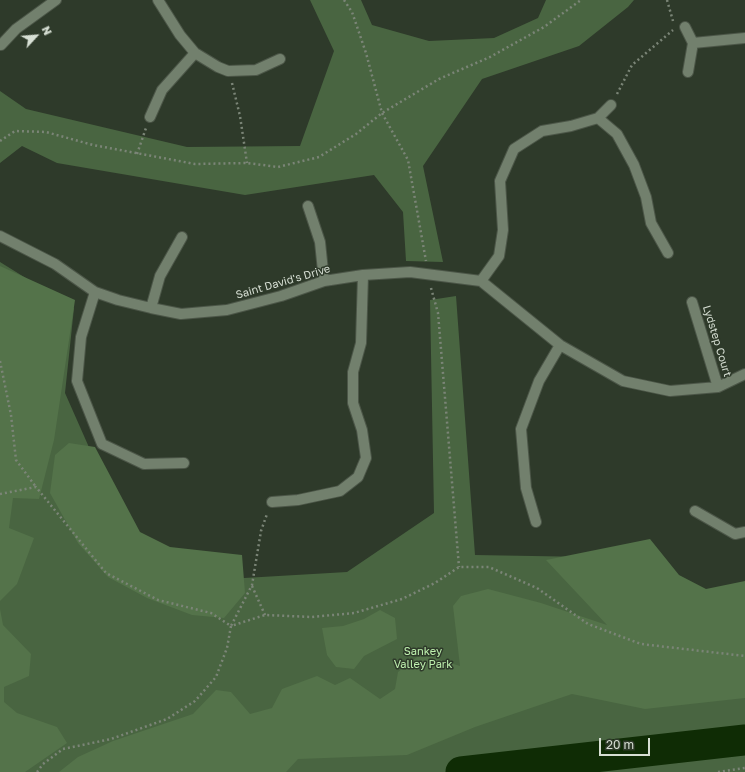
<!DOCTYPE html>
<html>
<head>
<meta charset="utf-8">
<style>
	body { margin:0 }
	#map { position:relative; width:745px; height:772px; overflow:hidden; background:#2e3a2a; font-family:"Golos Text",sans-serif }
	canvas { display:block }
	.north { position:absolute; left:16px; top:16px; width:40px; height:40px; -webkit-text-stroke:3px #2e3a2a; paint-order:stroke; rotate:64deg; font-size:11px; font-weight:700; line-height:16px; text-align:center; color:#d7dfd4 }
	.north::after { content:''; display:block; margin:auto; width:14px; height:18px; background:#d7dfd4; clip-path:polygon(50% 0,100% 100%,50% 72%,0 100%) }
	.scale { position:absolute; left:599px; top:738px; width:51px; height:18px; box-sizing:border-box; border:2px solid #d7dfd4; border-top:0; padding-left:5px; font-size:12px; line-height:14px; white-space:nowrap; color:#d7dfd4; -webkit-text-stroke:3px #2e3a2a; paint-order:stroke }
</style>
</head>
<body>
<div id="map">
<canvas width="745" height="772"></canvas>
<div class="north">N</div>
<div class="scale">20 m</div>
</div>
<script>
const context = document.querySelector('canvas').getContext('2d');
context.lineJoin = 'round';
function fillPath(path, color) { context.fillStyle = color; context.fill(path, 'evenodd'); }
const toPath = rows => new Path2D(rows.map(r => 'M' + r).join(''));
function stroke(path, color, width, dash) { context.strokeStyle = color; context.lineWidth = width; context.lineCap = dash ? 'butt' : 'round'; context.setLineDash(dash || []); context.stroke(path); }
function label(font, color, halo, rows, align = 'center') {
  context.font = font + ' "Golos Text",sans-serif'; context.lineWidth = 3; context.setLineDash([]); context.textBaseline = 'middle'; context.strokeStyle = halo; context.fillStyle = color; for (const [text, x, y, turn = 0] of rows) {
    context.save(); context.translate(x, y); context.rotate((+turn || 0) * Math.PI / 180); context.textAlign = isNaN(turn) ? turn : align; if (halo) context.strokeText(text, 0, 0); context.fillText(text, 0, 0); context.restore();
  }
}
const green = toPath([
	[310,0,361,0,372,25,429,41,494,38,538,18,546,0,634,0,628,7,579,46,482,79,423,166,443,262,406,261,403,212,374,175,245,195,57,163,22,146,0,163,0,91,26,109,187,147,300,146,334,51],
	[0,262,74,308,65,393,130,540,210,580,347,572,434,513,430,300,456,296,475,555,647,558,687,619,745,610,745,772,0,772]
]);
const forest = toPath([
	[0,266,75,300,54,440,39,499,13,498,9,528,34,538,17,584,0,601],
	[69,443,95,447,140,532,170,547,242,555,245,593,224,618,192,615,147,598,108,577,78,543,50,493,55,455],
	[650,539,679,575,706,589,745,581,745,698,645,709,572,694,475,727,407,755,298,759,286,772,59,772,78,757,113,741,193,714,216,690,231,692,250,714,272,708,282,689,317,676,335,685,350,678,380,699,395,689,398,672,417,657,432,657,460,666,453,606,461,596,488,589,541,603,607,625,546,560],
	[0,609,3,625,31,654,29,676,4,687,4,702,17,713,57,727,67,743,25,772,0,772],
	[380,610,395,618,397,639,364,656,354,669,336,667,327,655,322,628,343,626,364,619]
]);
const river = toPath([
	[461,772,745,740]
]);
const path = toPath([
	[344,0,352,12,366,53,382,113,408,160,426,261],
	[667,0,673,21],
	[232,83,240,116,247,163],
	[617,94,632,65,673,30],
	[0,141,15,131,46,132,93,145,195,164,247,163,278,167,319,157,356,134,382,113,439,79,490,57,544,27,581,0],
	[137,154,146,128],
	[431,288,438,313,459,567],
	[0,361,11,415,16,460,36,487],
	[0,494,36,487,106,573,158,600,211,613,231,626,252,585,261,531,267,514],
	[252,586,265,615],
	[37,772,43,764,63,749,111,739,167,719,195,701,216,677,227,648,231,626,265,615,312,617,354,613,402,599,435,583,459,567,489,567,537,588,588,624,641,644,745,656],
	[718,772,745,768]
]);
const street = toPath([
	[158,0,180,35,195,53,218,67,228,71,256,70,280,59],
	[685,27,693,43,688,72],
	[693,43,745,38],
	[1,45,16,29,56,0],
	[150,117,162,90,195,53],
	[598,118,611,105],
	[308,206,320,242,324,281],
	[0,236,55,264,95,292,118,300,151,308,181,314,227,310,281,296,324,281,363,275,410,272,481,281,560,345,623,381,670,391,718,387,745,374],
	[481,281,499,256,503,230,500,181,514,149,542,131,571,126,598,118,617,134,634,165,646,197,651,223,668,253],
	[95,292,81,337,77,381,102,444,144,464,184,463],
	[692,302,718,387],
	[151,308,160,276,182,237],
	[272,502,298,500,340,491,358,477,366,458,362,430,353,403,353,372,361,343,363,275],
	[695,511,735,534,745,532],
	[536,522,526,488,521,429,539,381,560,345]
]);
const streetNames = [
	["Saint David's Drive",283,282,-16],
	["Lydstep Court",717,341,73]
];
const parkNames = [
	["Sankey",423,652],
	["Valley Park",423,665]
];
fillPath(green, '#496541');
fillPath(forest, '#54734a');
stroke(river, '#0f2c05', 31);
stroke(street, '#4c5648', 12);
stroke(path, '#7b8577', 2.5, [2, 3]);
stroke(street, '#72806d', 10);
label('11px', '#d7dfd4', '#2e3a2a', streetNames);
label('11px', '#bef0ae', '#2e3a2a', parkNames);
</script>
</body>
</html>
